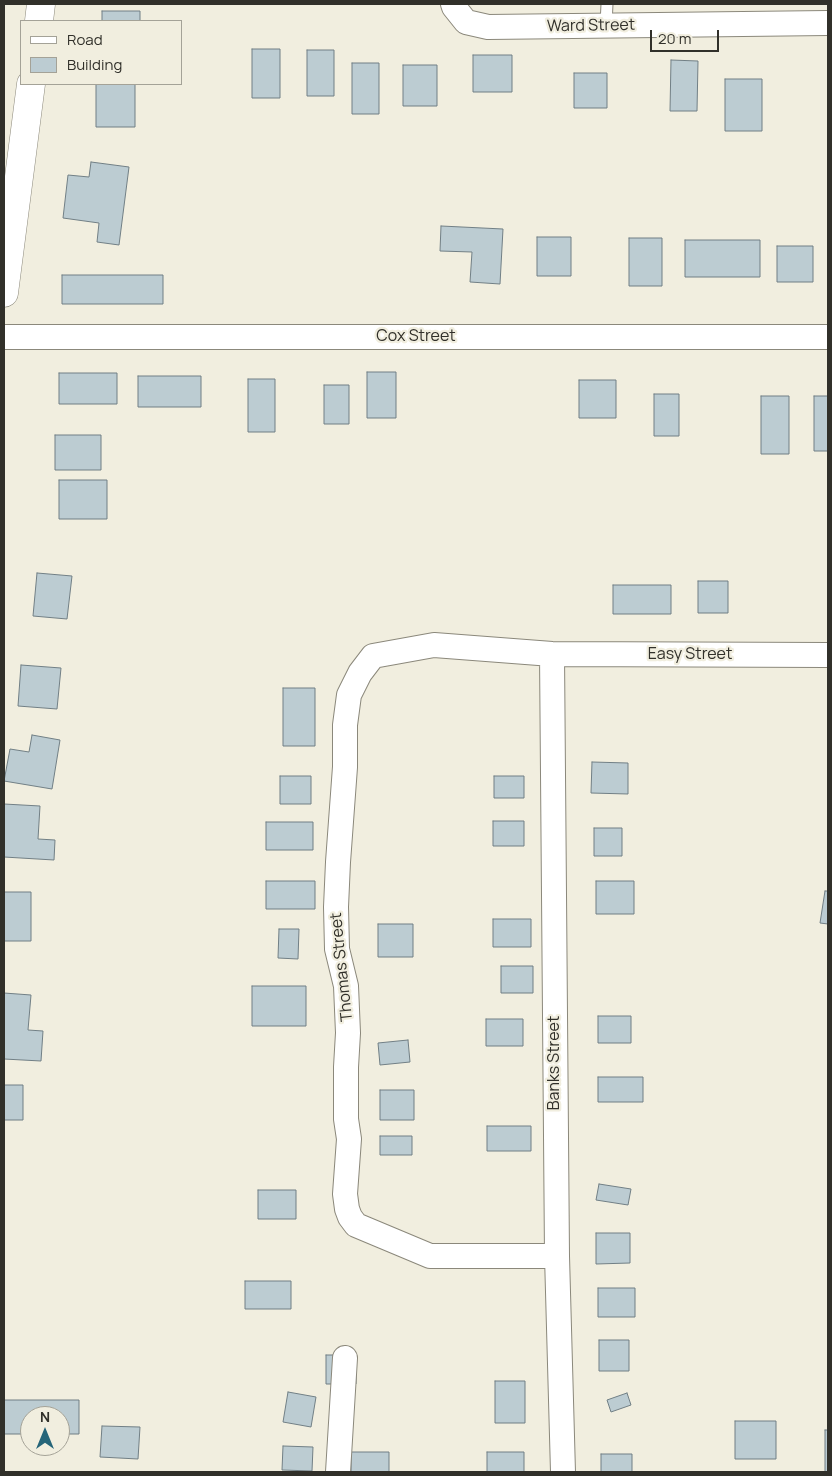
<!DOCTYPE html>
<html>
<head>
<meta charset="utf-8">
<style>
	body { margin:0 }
	#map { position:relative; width:832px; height:1476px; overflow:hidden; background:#f1eedf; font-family:Manrope,sans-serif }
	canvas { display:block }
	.frame { position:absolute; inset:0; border:5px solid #31302a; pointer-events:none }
	.legend { position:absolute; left:20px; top:20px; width:162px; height:65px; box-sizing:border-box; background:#f1eedf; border:1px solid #a4a297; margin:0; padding:6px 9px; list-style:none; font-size:15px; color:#31302a }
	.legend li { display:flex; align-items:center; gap:10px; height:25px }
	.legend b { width:25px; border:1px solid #a4a297 }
	.north { position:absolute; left:20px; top:1406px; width:50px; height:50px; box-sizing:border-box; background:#f1eedf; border:1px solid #a4a297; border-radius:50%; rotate:0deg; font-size:14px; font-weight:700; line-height:20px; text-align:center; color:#31302a }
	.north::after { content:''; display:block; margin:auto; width:18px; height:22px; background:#256579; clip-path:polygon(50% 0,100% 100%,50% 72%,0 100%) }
	.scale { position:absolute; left:650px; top:30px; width:69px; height:22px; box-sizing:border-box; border:2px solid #31302a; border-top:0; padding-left:6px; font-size:15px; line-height:18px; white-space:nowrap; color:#31302a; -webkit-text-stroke:4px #f1eedf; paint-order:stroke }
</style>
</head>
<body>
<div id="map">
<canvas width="832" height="1476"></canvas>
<div class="frame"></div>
<ul class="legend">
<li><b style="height:6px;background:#fff"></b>Road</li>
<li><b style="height:14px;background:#bcccd2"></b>Building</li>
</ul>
<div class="north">N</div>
<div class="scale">20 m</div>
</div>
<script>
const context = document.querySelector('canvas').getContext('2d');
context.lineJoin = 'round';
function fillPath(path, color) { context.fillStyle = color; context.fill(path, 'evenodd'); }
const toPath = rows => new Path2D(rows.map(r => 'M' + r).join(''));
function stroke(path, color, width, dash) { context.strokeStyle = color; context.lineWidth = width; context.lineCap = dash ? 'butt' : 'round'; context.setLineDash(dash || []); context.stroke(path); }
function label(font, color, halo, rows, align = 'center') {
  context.font = font + ' Manrope,sans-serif'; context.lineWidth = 4.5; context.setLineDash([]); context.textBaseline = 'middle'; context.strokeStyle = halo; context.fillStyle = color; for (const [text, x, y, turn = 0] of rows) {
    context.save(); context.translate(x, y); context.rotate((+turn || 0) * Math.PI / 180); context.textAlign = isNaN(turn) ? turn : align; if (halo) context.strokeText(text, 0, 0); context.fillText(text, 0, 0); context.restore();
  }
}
const building = toPath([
	[102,11,140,11,140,21,102,21,102,11],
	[252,49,280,49,280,98,252,98,252,49],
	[307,50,334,50,334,96,307,96,307,50],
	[473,55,512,55,512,92,473,92,473,55],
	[671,60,698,61,697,111,670,111,671,60],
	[352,63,379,63,379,114,352,114,352,63],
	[403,65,437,65,437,106,403,106,403,65],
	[574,73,607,73,607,108,574,108,574,73],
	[725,79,762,79,762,131,725,131,725,79],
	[96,84,135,84,135,127,96,127,96,84],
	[91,162,129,167,119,245,97,242,99,223,63,218,68,175,89,177,91,162],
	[441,226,503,229,500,284,470,282,472,252,440,251,441,226],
	[537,237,571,237,571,276,537,276,537,237],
	[629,238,662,238,662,286,629,286,629,238],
	[685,240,760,240,760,277,685,277,685,240],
	[777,246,813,246,813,282,777,282,777,246],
	[62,275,163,275,163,304,62,304,62,275],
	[367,372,396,372,396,418,367,418,367,372],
	[59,373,117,373,117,404,59,404,59,373],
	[138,376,201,376,201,407,138,407,138,376],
	[248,379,275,379,275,432,248,432,248,379],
	[579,380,616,380,616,418,579,418,579,380],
	[324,385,349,385,349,424,324,424,324,385],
	[654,394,679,394,679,436,654,436,654,394],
	[761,396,789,396,789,454,761,454,761,396],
	[814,396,828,396,828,451,814,451,814,396],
	[55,435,101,435,101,470,55,470,55,435],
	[59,480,107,480,107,519,59,519,59,480],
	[37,573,72,576,67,619,33,616,37,573],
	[698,581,728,581,728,613,698,613,698,581],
	[613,585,671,585,671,614,613,614,613,585],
	[21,665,61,668,57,709,18,706,21,665],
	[283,688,315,688,315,746,283,746,283,688],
	[32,735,60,740,52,789,4,781,10,749,29,752,32,735],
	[592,762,628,763,628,794,591,793,592,762],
	[280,776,311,776,311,804,280,804,280,776],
	[494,776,524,776,524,798,494,798,494,776],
	[4,804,40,806,38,839,55,840,54,860,4,857,4,804],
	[493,821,524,821,524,846,493,846,493,821],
	[266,822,313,822,313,850,266,850,266,822],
	[594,828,622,828,622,856,594,856,594,828],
	[266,881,315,881,315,909,266,909,266,881],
	[596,881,634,881,634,914,596,914,596,881],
	[825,891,828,891,828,924,820,923,825,891],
	[4,892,31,892,31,941,4,941,4,892],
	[493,919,531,919,531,947,493,947,493,919],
	[378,924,413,924,413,957,378,957,378,924],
	[279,929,299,929,298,959,278,958,279,929],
	[501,966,533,966,533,993,501,993,501,966],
	[252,986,306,986,306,1026,252,1026,252,986],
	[4,993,31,995,28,1030,43,1031,41,1061,4,1059,4,993],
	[598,1016,631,1016,631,1043,598,1043,598,1016],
	[486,1019,523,1019,523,1046,486,1046,486,1019],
	[408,1040,410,1062,380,1065,378,1043,408,1040],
	[598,1077,643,1077,643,1102,598,1102,598,1077],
	[4,1085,23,1085,23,1120,4,1120,4,1085],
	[380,1090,414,1090,414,1120,380,1120,380,1090],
	[487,1126,531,1126,531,1151,487,1151,487,1126],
	[380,1136,412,1136,412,1155,380,1155,380,1136],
	[599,1184,631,1189,628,1205,596,1200,599,1184],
	[258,1190,296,1190,296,1219,258,1219,258,1190],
	[596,1233,630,1233,630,1263,596,1264,596,1233],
	[245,1281,291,1281,291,1309,245,1309,245,1281],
	[598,1288,635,1288,635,1317,598,1317,598,1288],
	[599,1340,629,1340,629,1371,599,1371,599,1340],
	[326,1355,356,1355,356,1384,326,1384,326,1355],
	[495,1381,525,1381,525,1423,495,1423,495,1381],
	[288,1392,316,1397,311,1427,283,1422,288,1392],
	[627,1393,631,1405,611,1412,607,1400,627,1393],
	[4,1400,79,1400,79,1434,60,1434,60,1416,30,1416,30,1434,4,1434,4,1400],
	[735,1421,776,1421,776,1459,735,1459,735,1421],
	[102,1426,140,1427,138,1459,100,1457,102,1426],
	[825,1430,828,1430,828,1472,825,1472,825,1430],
	[283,1446,313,1447,312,1471,282,1470,283,1446],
	[351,1452,389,1452,389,1472,351,1472,351,1452],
	[487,1452,524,1452,524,1472,487,1472,487,1452],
	[601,1454,632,1454,632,1472,601,1472,601,1454]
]);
const service = toPath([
	[606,25,607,4]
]);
const minor = toPath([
	[453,4,454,7,466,22,488,27,828,23],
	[4,337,828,337],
	[552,654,557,1256,563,1472],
	[557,1256,430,1256,356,1225,350,1217,347,1209,345,1194,349,1139,346,1119,346,1067,348,1033,346,986,337,949,336,907,338,862,345,767,345,725,349,695,360,673,373,656,434,645,552,654,828,655],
	[338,1472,345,1358]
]);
const secondary = toPath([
	[39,21,41,4],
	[4,293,31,84]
]);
const streetNames = [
	["Ward Street",591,26,-1],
	["Cox Street",416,337],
	["Easy Street",690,655],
	["Thomas Street",342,967,-96],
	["Banks Street",555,1063,-90]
];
fillPath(building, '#bcccd2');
stroke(building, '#717f85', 1);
stroke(service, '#8b887b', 13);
stroke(minor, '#8b887b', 26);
stroke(secondary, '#8b887b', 29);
stroke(service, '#fff', 11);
stroke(minor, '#fff', 24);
stroke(secondary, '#fff', 28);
label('16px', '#31302a', '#f1eedf', streetNames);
</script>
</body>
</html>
